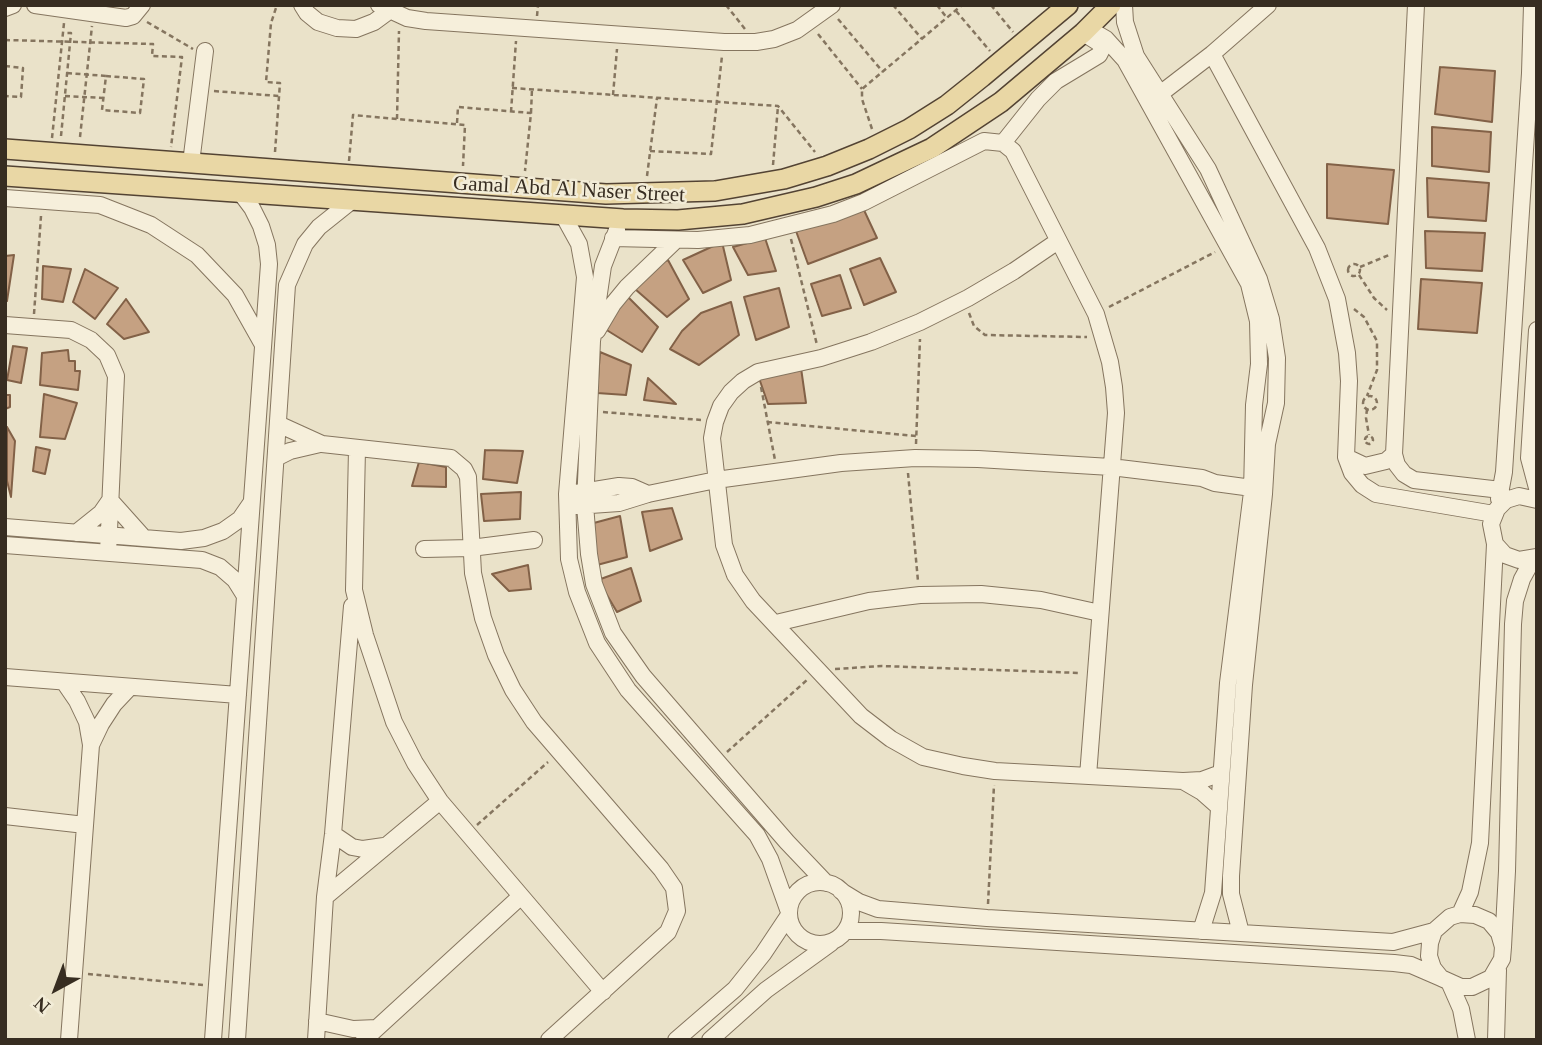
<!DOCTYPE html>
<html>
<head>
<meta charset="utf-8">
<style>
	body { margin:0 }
	#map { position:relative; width:1542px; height:1045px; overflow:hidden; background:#eae2c9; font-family:"Times New Roman",serif }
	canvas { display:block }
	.frame { position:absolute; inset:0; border:7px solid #372d21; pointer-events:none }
	.north { position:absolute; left:21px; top:954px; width:70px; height:70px; -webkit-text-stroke:5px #f2ecd7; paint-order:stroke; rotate:221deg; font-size:19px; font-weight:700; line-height:28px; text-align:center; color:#372d21 }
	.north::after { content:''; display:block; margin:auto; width:24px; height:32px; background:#372d21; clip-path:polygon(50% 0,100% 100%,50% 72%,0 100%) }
</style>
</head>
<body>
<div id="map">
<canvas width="1542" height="1045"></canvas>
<div class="frame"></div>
<div class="north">N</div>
</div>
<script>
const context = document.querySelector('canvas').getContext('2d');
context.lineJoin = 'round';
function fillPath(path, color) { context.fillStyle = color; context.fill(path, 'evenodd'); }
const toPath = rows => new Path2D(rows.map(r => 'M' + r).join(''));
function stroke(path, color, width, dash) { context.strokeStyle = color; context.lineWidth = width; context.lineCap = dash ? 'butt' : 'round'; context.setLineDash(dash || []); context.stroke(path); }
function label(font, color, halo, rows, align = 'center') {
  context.font = font + ' "Times New Roman",serif'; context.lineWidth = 5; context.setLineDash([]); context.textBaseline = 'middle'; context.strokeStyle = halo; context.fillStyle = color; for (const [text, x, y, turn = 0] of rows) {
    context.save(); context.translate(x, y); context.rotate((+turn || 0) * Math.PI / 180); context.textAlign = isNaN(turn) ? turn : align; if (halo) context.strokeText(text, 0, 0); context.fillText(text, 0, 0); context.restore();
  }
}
const building = toPath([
	[1440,67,1495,71,1492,122,1435,114,1440,67],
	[1432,127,1491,132,1489,172,1432,166,1432,127],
	[1327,164,1394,170,1388,224,1327,218,1327,164],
	[1427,178,1489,183,1486,221,1428,217,1427,178],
	[863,208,877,238,808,264,796,231,863,208],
	[1425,231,1485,233,1482,271,1426,268,1425,231],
	[765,238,776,271,748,275,733,247,765,238],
	[722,242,731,280,703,293,683,260,722,242],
	[14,255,7,301,5,300,5,256,14,255],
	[880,258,896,292,864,305,850,269,880,258],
	[668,260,689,299,667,317,635,289,653,265,668,260],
	[43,266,71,269,63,302,42,299,43,266],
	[85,269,118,288,95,319,73,302,85,269],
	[840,275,851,308,822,316,811,284,840,275],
	[1421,279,1482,283,1477,333,1418,329,1421,279],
	[779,288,789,327,756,340,744,297,779,288],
	[627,296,658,327,642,352,605,329,627,296],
	[126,299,149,332,124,339,107,324,126,299],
	[731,302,739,335,699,365,670,349,682,331,701,313,731,302],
	[13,346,27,348,21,383,7,380,13,346],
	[68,350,69,361,75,361,75,371,80,371,78,390,40,385,42,353,68,350],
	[600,352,631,365,626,395,597,393,600,352],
	[801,368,806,403,768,404,759,378,801,368],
	[648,378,676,404,644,400,648,378],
	[44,394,77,403,65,439,40,437,44,394],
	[5,395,10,395,10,407,5,409,5,395],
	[7,427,15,441,11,497,7,481,7,427],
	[36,447,50,450,45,474,33,471,36,447],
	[485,450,523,451,517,483,483,479,485,450],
	[419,462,446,467,446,487,412,486,419,462],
	[521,492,520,519,484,521,481,494,521,492],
	[672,508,682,539,650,551,642,512,672,508],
	[620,516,627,557,597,565,590,524,620,516],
	[528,565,531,589,509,591,492,574,528,565],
	[631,568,641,601,617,612,598,580,631,568]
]);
const path = toPath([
	[726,5,745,29],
	[893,5,922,39],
	[937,5,947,18],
	[991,5,1013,32],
	[956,11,990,51],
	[537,16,538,5],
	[838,19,883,72],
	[147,22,193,49],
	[818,34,862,89],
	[5,40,153,44,152,56,182,57,171,147],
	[5,66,23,68,21,97,5,96],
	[67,73,106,76],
	[106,76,144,79,140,113,102,110,106,76],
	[512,88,778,106,815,152],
	[214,91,279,96],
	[613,95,617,49],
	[65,96,103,98],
	[511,112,516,41],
	[531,113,532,89],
	[397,119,399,31],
	[457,123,458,107,531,113,525,171],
	[872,129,862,99,862,89,962,5],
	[61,136,71,33,62,33],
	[80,137,92,26],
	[52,138,64,23],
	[650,151,711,154,722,56],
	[275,152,280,83,266,82,271,23,277,5],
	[349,161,353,115,465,125,463,166],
	[773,165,778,106],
	[647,176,657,98],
	[791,239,817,345],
	'1348 270a6 6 0 1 1 12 0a6 6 0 1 1-12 0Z',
	[1360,267,1389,255],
	[1359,275,1374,298,1387,310],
	[1109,307,1215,252],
	[1354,309,1364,317,1377,341,1377,370,1367,396],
	[969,313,974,326,985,335,1087,337],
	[34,314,41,216],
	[761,387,775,460],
	'1363 403a7 7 0 1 1 14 0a7 7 0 1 1-14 0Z',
	[1367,409,1366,418,1369,435],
	[603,412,701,420],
	[767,422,916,436],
	'1365 440a4 4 0 1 1 8 0a4 4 0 1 1-8 0Z',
	[916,444,920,339],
	[908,473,918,581],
	[835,669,882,666,1081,673],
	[727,752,808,679],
	[477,825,548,762],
	[988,904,994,785],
	[88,974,203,985]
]);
const minor = toPath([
	[35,5,126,18,133,16,142,5],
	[302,5,307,13,318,22,337,28,356,29,374,22,389,11],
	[379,5,407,18,426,21,724,42,756,42,774,39,797,30,832,5],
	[1124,5,1125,22,1136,56,1208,169,1259,279,1271,319,1277,358,1276,403,1267,444,1264,494,1244,685,1231,876,1231,894,1241,933],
	[1416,5,1394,454,1397,465,1404,474,1414,480,1501,490],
	[5,8,13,5],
	[1087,28,1106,39,1125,60,1249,284,1258,321,1259,364,1254,405,1252,492,1228,683,1213,893,1201,931],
	[1212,54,1317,248,1337,299,1347,353,1349,381,1346,457,1352,473,1362,485,1376,494,1494,514],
	[1160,94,1212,54,1268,5],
	[1003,143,1038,99,1056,81,1099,55,1102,49,1099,43,1088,36],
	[191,163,205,51],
	[5,198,100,205,151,225,197,255,235,295,262,343],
	[563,215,579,244,585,277,567,494,569,559,577,592,597,643,628,690,757,835,770,859,789,912],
	[617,230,603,266,592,341,585,505,589,554,594,584,613,633,643,676,787,842,826,883],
	[613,238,698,240,750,235,833,214,864,202,984,141,1003,143,1013,151,1096,314,1110,362,1114,387,1116,413,1088,776],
	[1058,241,1014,271,968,298,920,322,871,342,821,358,758,372,743,381,731,392,721,406,715,422,712,438,724,545,735,575,753,601,861,716,891,739,923,757,963,766,995,771,1183,781,1202,780,1221,773],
	[5,325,71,330,91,340,107,355,116,376,108,553],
	[1537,330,1529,458,1537,488],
	[597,331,613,304,627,287,675,241],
	[278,424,322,444,451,458,464,469,468,477,473,573,483,618,496,655,513,690,534,722,661,869,674,888,677,911,668,932,549,1040],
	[357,449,354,590,365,635,394,722,415,763,440,801,603,992],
	[1346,457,1365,466,1386,461,1394,454],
	[276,458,290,451,320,444],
	[576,493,619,486,632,487,648,494],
	[1499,499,1504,472,1530,73,1532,5],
	[1537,500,1519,496,1506,500,1497,509,1491,524,1495,544,1505,555,1519,560,1537,557],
	[576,506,619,503,648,494,716,480,841,463,915,458,978,459,1111,467,1202,478,1215,483,1252,488],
	[5,527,181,541,204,538,223,531,240,519,251,503],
	[76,533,101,513,110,500,144,538],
	[5,545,202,560,220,567,235,580,245,596],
	[424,549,471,548,534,540],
	[776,623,869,601,920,595,981,594,1041,600,1100,613],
	[5,677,238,695],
	[64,682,77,701,87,722,91,745,69,1040],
	[91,745,101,724,114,704,130,687],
	[1183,781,1202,792,1219,807],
	[5,816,85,825],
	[333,834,352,847,363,849,384,846],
	'789 913a31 31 0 1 1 62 0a31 31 0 1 1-62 0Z',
	[841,891,859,902,878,909,987,918,1393,942,1434,931],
	[325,897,440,801],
	[1460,914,1470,892,1480,843,1495,544],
	[845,931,881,931,1394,963,1411,965,1441,978],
	[1503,947,1499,933,1489,921,1475,915,1460,914,1450,917,1434,931,1430,943,1429,956,1433,968,1441,978,1461,987,1472,987,1491,978,1502,959,1503,947,1507,871,1513,624,1515,601,1522,579,1533,559],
	[1450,984,1461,1009,1467,1040],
	[317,1021,353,1029,377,1028],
	[213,1040,269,264,267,245,261,226,252,208,240,192],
	[237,1040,287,285,305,244,319,227,354,199],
	[316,1040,325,897,333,834,352,606],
	[364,1040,520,897],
	[676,1040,735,989,763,954,789,915],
	[710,1040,766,990,831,943],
	[1496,1040,1498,970]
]);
const major = toPath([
	[5,149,606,194,715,191,784,179,827,166,869,149,909,129,947,105,982,77,1068,5],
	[5,176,623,219,678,220,743,214,816,197,856,184,932,148,1001,102,1083,33,1111,5]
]);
const streetNames = [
	["Gamal Abd Al Naser Street",569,190,3]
];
fillPath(building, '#c5a182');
stroke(building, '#826147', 2);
stroke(minor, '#85755f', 18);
stroke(major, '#534333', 22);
stroke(path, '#85755f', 2.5, [5, 3.5]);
stroke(minor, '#f6efdb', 16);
stroke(major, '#e9d7a5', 19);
label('21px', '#372d21', '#f2ecd7', streetNames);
</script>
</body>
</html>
